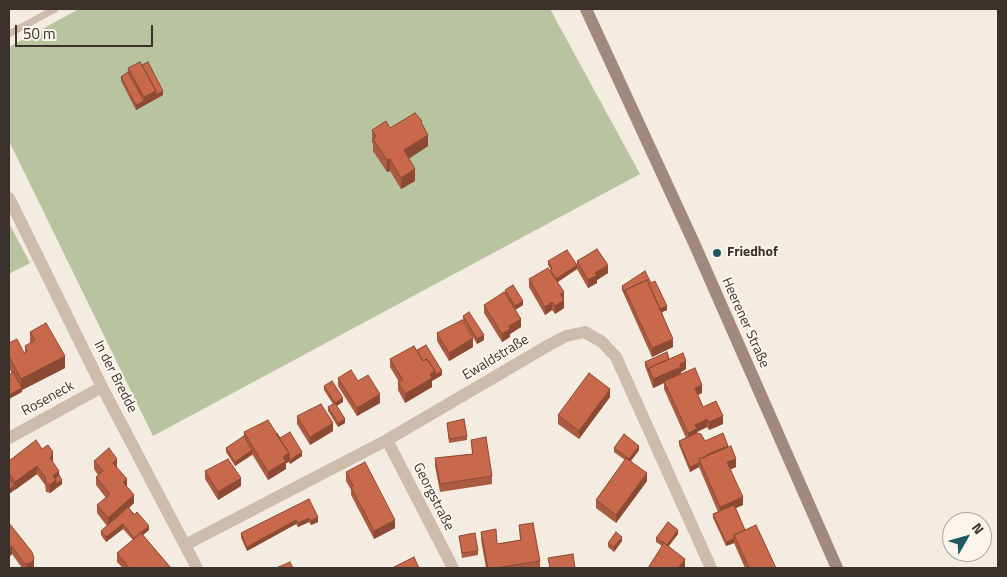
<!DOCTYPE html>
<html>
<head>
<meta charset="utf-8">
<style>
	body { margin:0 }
	#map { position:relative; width:1007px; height:577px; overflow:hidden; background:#f4ebe1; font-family:"Titillium Web",sans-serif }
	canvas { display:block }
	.frame { position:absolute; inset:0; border:10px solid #3b302b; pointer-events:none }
	.north { position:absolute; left:942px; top:512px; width:50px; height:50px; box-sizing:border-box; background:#fbf5ee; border:1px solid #aea6a0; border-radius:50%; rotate:52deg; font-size:14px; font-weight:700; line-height:20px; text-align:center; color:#3b302b }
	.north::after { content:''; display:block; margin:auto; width:18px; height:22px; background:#1f5a5e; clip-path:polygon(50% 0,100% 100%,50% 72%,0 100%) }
	.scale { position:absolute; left:15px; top:25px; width:138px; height:22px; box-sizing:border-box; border:2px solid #3b302b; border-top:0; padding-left:6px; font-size:15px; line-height:18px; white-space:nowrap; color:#3b302b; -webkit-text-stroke:4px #fbf5ee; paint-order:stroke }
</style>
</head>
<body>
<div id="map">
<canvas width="1007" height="577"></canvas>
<div class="frame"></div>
<div class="north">N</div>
<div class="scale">50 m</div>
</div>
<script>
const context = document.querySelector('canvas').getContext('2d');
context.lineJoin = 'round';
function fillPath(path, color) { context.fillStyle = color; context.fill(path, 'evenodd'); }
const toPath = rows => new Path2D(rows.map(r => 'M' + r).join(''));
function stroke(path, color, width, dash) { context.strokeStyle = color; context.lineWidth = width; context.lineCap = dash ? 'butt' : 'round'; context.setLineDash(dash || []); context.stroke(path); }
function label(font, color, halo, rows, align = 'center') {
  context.font = font + ' "Titillium Web",sans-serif'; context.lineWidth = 4; context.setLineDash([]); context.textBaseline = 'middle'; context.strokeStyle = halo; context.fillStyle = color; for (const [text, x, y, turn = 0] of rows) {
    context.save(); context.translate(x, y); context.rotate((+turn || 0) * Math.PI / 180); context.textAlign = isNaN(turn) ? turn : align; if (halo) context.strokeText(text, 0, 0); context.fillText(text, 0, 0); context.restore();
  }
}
const green = toPath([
	[79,9,550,9,640,174,153,436,9,141,9,47],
	[9,223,30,263,9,274]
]);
const lane = toPath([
	[9,34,55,9]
]);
const street = toPath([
	[9,198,102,387,197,568],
	[9,438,102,387],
	[387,440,453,568],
	[185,545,387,440,549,345,566,336,585,332,602,342,616,357,711,568]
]);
const secondary = toPath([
	[586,9,694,243,837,568]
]);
const wall = toPath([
	[128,68,163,95,136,110,121,81,121,77,128,72],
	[422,125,428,146,409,158,415,181,401,189,390,171,387,172,373,151,373,144,372,142,372,130],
	[548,261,577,269,558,282,564,308,555,314,552,310,545,315,529,287,529,279,551,270,548,265],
	[577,261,608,273,597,280,597,283,588,288,577,269],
	[651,283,667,310,662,312,673,347,652,357,622,290,622,286],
	[505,290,523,305,515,310,521,327,510,334,510,337,502,342,484,313,484,305,505,294],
	[463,316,484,340,477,344,463,321],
	[30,332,65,368,22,390,22,392,9,368,9,343,25,353,25,346,30,343],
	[437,333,473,347,449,361,437,341],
	[417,350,442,375,432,381,432,387,405,403,398,390,398,382,399,382,390,367,390,359],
	[669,359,686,369,681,372,681,374,702,393,698,395,703,407,723,424,709,430,707,427,697,432,697,433,705,441,728,447,736,467,730,469,743,505,736,508,745,530,776,568,745,568,734,543,726,546,713,518,713,514,718,512,699,467,690,472,679,445,679,441,686,438,664,389,664,383,653,388,645,366,645,362],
	[338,378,358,381,380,403,357,416,338,386],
	[324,386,343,402,336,406,345,423,338,427,328,411,328,407,333,404,324,390],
	[610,397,579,439,558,424,558,415],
	[297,416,333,431,310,445,297,424],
	[447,423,467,436,467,440,449,443],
	[244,432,276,434,302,456,290,464,289,462,286,463,286,469,268,480,252,454,235,466,226,452,226,448,244,436],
	[471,440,492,476,492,484,440,492,435,466,435,458,472,454],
	[614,448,639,450,631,461,647,481,616,523,596,508,596,500,625,460,614,452],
	[42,449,53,460,52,462,62,484,50,493,46,492,45,485,37,474,9,494,9,461],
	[94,461,117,467,134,503,129,508,149,530,143,535,171,568,123,568,117,562,117,553,133,540,123,529,106,542,101,535,101,531,107,526,97,513,97,505,106,498,96,485,96,477,98,475,94,469],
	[205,471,241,486,218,500,205,479],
	[346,472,395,528,374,539,351,495,351,490,346,481],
	[309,499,318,522,311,525,309,522,298,527,296,524,247,551,241,538,241,533],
	[9,523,34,566,33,568,22,568,12,554,9,557],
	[519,525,540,561,540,568,486,568,481,540,481,532,497,544,520,540],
	[678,534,669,546,685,567,684,568,648,568,662,546,656,542,656,538],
	[459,536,478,551,478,555,462,558],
	[622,541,614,552,608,547,608,543]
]);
const shadedWall = toPath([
	[156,91,163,91,163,95,136,110,136,105,144,101,144,97],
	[428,135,428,146,404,162,404,150],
	[390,159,390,171,387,172,387,160],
	[415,169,415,181,401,189,401,178],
	[577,265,577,269,554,284,554,280],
	[608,265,608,273,597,280,597,283,588,288,588,280,595,273],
	[564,292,564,308,555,314,555,306,560,294],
	[523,301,523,305,515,310,515,306],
	[552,302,552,310,545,315,545,307],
	[667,306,667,310,658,314,658,310],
	[521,319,521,327,510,334,510,337,502,342,502,334,509,326],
	[484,335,484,340,477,344,477,339],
	[473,338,473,347,449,361,449,353],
	[673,339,673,347,652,357,652,348],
	[65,356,65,368,22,390,22,392,9,399,9,395,21,388,21,379],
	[686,361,686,369,681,372,681,375,664,381,664,383,653,388,653,379,680,364],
	[435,371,442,371,442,375,432,381,432,387,405,403,405,394],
	[702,385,702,393,695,396,695,388],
	[610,389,610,397,579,439,579,431],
	[380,394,380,403,357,416,357,408],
	[343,398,343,402,335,407,335,403],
	[723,416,723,424,709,430,709,422],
	[345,419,345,423,338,427,338,423],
	[707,419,707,427,697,432,697,438,688,441,688,433,695,425],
	[333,423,333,431,310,445,310,437],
	[639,446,639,450,629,463,629,459],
	[728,446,728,450,706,459,706,455],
	[252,450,252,455,235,466,235,462],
	[53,452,53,460,50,466,50,458],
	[302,452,302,456,290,464,290,460],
	[289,453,289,462,286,463,286,469,268,480,268,472,283,457],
	[117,459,117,467,113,471,113,463],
	[736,459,736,467,727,471,727,462],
	[699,463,699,467,690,472,690,467],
	[37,466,37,474,15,490,15,482],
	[59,471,59,479,62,480,62,484,50,493,50,485,53,476],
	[647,473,647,481,616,523,616,515],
	[241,478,241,486,218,500,218,492],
	[127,479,127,487,123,482],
	[14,485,14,490,9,494,9,490],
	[134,495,134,503,108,526,108,518],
	[743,497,743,505,720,515,720,507],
	[318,517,318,522,311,525,311,521],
	[309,518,309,522,298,527,298,523],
	[296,520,296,524,247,551,247,547],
	[395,520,395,528,374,539,374,531],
	[123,524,123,529,106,542,106,537],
	[149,526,149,530,134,542,134,538],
	[678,530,678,534,666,549,666,545],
	[622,537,622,541,614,552,614,547],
	[734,539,734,543,726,546,726,542],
	[12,546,12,554,9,557,9,549],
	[34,558,34,566,33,568,27,568,27,564],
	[685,559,685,567,684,568,678,568]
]);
const building = toPath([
	[140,62,156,91,144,97,128,68,140,62],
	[148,62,163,91,156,95,156,91,142,65,148,62],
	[128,72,144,101,136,105,121,77,128,72],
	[415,113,422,121,421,122,428,135,404,150,415,169,401,178,390,159,387,160,373,139,376,137,372,130,386,121,390,128,415,113],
	[597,249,608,265,595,273,597,275,588,280,577,261,597,249],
	[567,250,577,265,556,279,550,270,552,269,548,261,567,250],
	[548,268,564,292,560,294,564,300,555,306,552,302,545,307,529,279,548,268],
	[645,271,651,283,655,281,667,306,660,309,647,280,625,290,625,294,622,286,645,271],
	[647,280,673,339,652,348,625,290,647,280],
	[513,285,523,301,515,306,505,290,513,285],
	[504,292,521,319,509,326,510,329,502,334,484,305,504,292],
	[469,312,484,335,477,339,463,316,469,312],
	[462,320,473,338,449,353,437,333,462,320],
	[46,323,65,356,21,379,9,356,9,343,17,339,24,353,27,351,25,346,35,340,30,332,46,323],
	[426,345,442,371,435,375,435,371,427,359,423,361,417,350,426,345],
	[414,346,423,361,427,359,435,371,430,374,432,378,405,394,398,382,403,380,390,359,414,346],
	[667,352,669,359,649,368,649,372,645,362,667,352],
	[683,353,686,361,680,364,681,367,653,379,649,368,683,353],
	[695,368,702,385,695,388,703,407,716,401,723,416,709,422,707,419,695,425,697,429,688,433,664,381,695,368],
	[351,370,358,381,368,375,380,394,357,408,338,378,351,370],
	[13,372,22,388,9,395,9,375,13,372],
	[589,373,610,389,579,431,558,415,589,373],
	[332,381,343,398,335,403,345,419,338,423,328,407,335,403,324,386,332,381],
	[321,404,333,423,310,437,297,416,321,404],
	[464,419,467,436,449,439,447,423,464,419],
	[268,420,289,453,283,457,286,461,268,472,244,432,268,420],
	[290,432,302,452,290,460,289,457,289,453,276,434,277,433,280,438,290,432],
	[697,433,701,434,705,441,723,433,728,446,706,455,707,456,699,459,699,463,690,467,679,441,697,433],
	[624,434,639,446,629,459,614,448,624,434],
	[244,436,252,450,235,462,226,448,244,436],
	[486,437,492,476,440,484,435,458,473,454,471,440,486,437],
	[36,440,42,449,48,445,53,452,50,458,59,471,53,476,56,480,50,485,46,483,45,477,37,466,15,482,9,474,9,461,36,440],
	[731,446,736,459,727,462,743,497,720,507,699,459,731,446],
	[109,448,117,459,113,463,127,479,123,482,134,495,108,518,97,505,110,494,96,477,103,471,94,461,109,448],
	[626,458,647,473,616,515,596,500,626,458],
	[228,459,241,478,218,492,205,471,228,459],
	[365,462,395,520,374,531,351,487,353,486,346,472,365,462],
	[59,475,62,480,56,484,56,480,55,478,59,475],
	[9,478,14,485,9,490,9,478],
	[309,499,318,517,311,521,309,518,298,523,296,520,247,547,241,533,309,499],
	[734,505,745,530,734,535,734,539,726,542,713,514,734,505],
	[128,507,134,515,137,512,149,526,134,538,123,524,106,537,101,531,128,507],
	[668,522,678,530,667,545,656,538,668,522],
	[9,523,32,552,34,558,32,562,27,564,23,562,12,546,9,549,9,523],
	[533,523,540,561,495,568,488,568,481,532,496,529,497,544,521,540,519,525,533,523],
	[756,525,776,568,749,568,734,535,756,525],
	[616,532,622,537,614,547,608,543,616,532],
	[141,533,171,568,129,568,117,553,141,533],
	[475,533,478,551,462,553,459,536,475,533],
	[664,543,685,559,678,568,648,568,664,543],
	[573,554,575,568,550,568,548,558,573,554],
	[414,557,419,568,392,568,414,557],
	[290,562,293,568,276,568,290,562]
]);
const markers = [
	[717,253,5,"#1f5a5e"]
];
const poiNames = [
	["Friedhof",727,253]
];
const streetNames = [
	["Heerener Straße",745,323,66],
	["Ewaldstraße",496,358,-31],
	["In der Bredde",115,377,63],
	["Roseneck",48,399,-29],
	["Georgstraße",433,497,63]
];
fillPath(green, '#b8c4a0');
stroke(lane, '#cdbbac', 7);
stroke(street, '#cdbbac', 12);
stroke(secondary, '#a18a7d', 12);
fillPath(wall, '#ac5a40');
fillPath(shadedWall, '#8c4a34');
fillPath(building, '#c8694b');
stroke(building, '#8c4a34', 1);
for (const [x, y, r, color] of markers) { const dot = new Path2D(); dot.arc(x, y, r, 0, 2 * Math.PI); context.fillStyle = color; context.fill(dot); stroke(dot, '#fbf5ee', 2); }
label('bold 14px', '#3b302b', '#fbf5ee', poiNames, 'left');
label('14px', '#3b302b', '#fbf5ee', streetNames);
</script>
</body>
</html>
